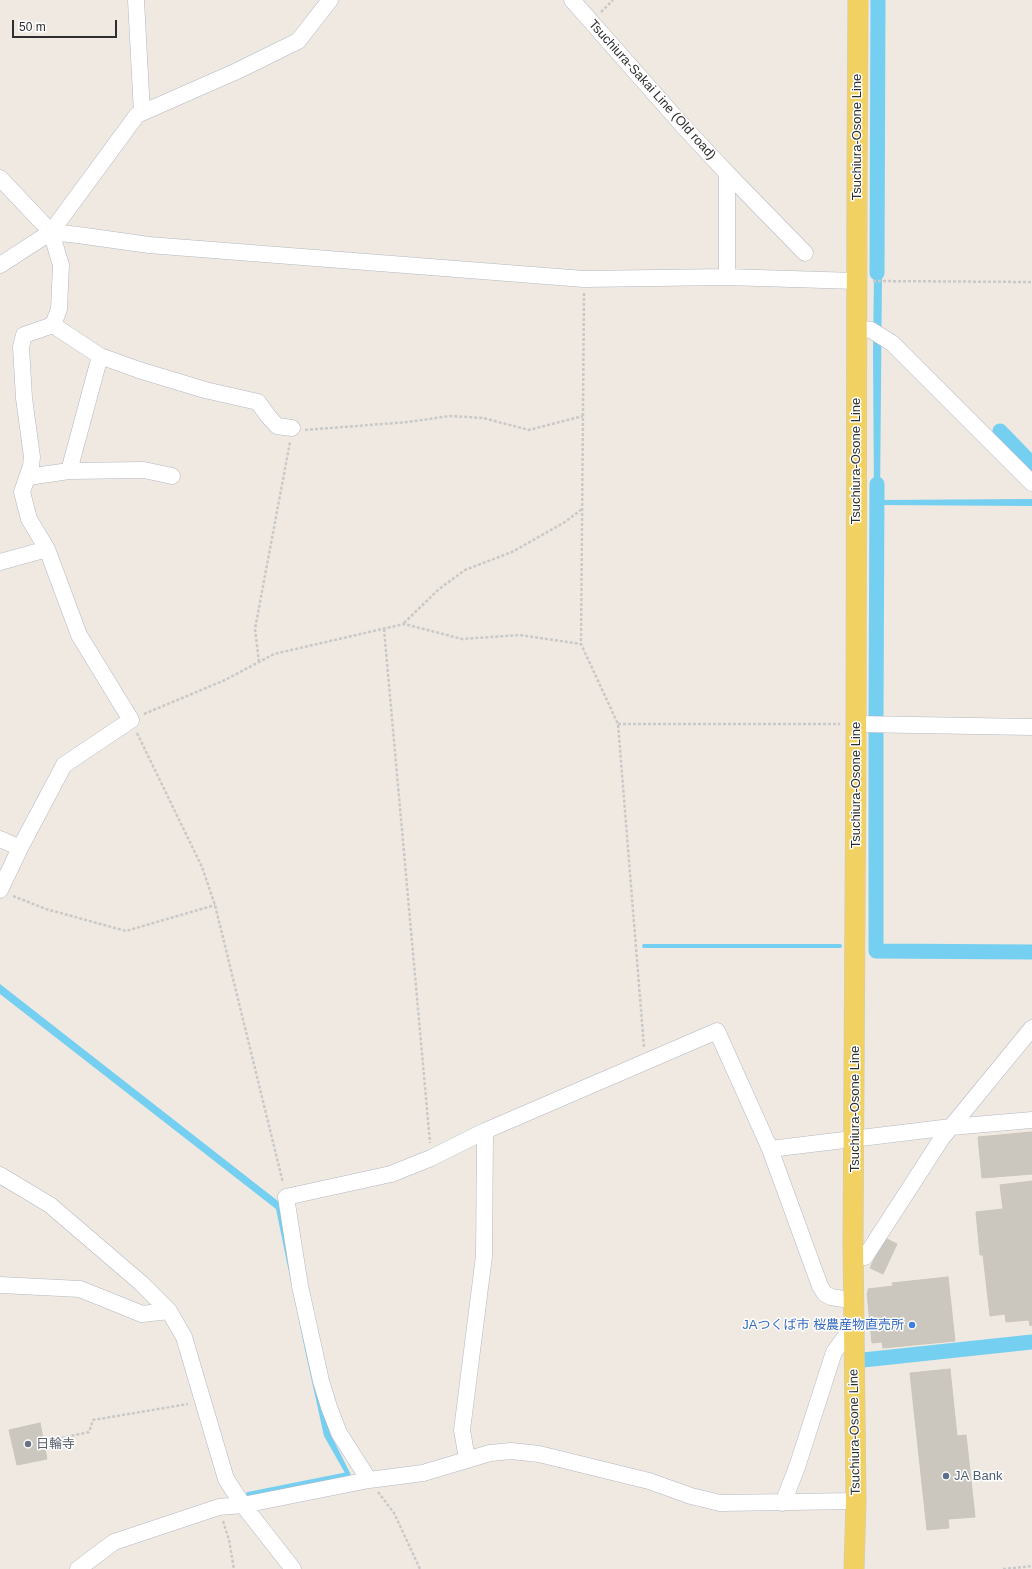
<!DOCTYPE html>
<html>
<head>
<meta charset="utf-8">
<style>
	body { margin:0 }
	#map { position:relative; width:1032px; height:1569px; overflow:hidden; background:#efe9e1; font-family:Arial,sans-serif }
	canvas { display:block }
	.scale { position:absolute; left:12px; top:20px; width:105px; height:18px; box-sizing:border-box; border:2px solid #2e2e2e; border-top:0; padding-left:5px; font-size:12px; line-height:14px; white-space:nowrap; color:#2e2e2e; -webkit-text-stroke:3px #fff; paint-order:stroke }
</style>
</head>
<body>
<div id="map">
<canvas width="1032" height="1569"></canvas>
<div class="scale">50 m</div>
</div>
<script>
const context = document.querySelector('canvas').getContext('2d');
context.lineJoin = 'round';
function fillPath(path, color) { context.fillStyle = color; context.fill(path, 'evenodd'); }
const toPath = rows => new Path2D(rows.map(r => 'M' + r).join(''));
function stroke(path, color, width, dash) { context.strokeStyle = color; context.lineWidth = width; context.lineCap = dash ? 'butt' : 'round'; context.setLineDash(dash || []); context.stroke(path); }
function label(font, color, halo, rows, align = 'center') {
  context.font = font + ' Arial,"Noto Sans JP",sans-serif'; context.lineWidth = 3; context.setLineDash([]); context.textBaseline = 'middle'; context.strokeStyle = halo; context.fillStyle = color; for (const [text, x, y, turn = 0] of rows) {
    context.save(); context.translate(x, y); context.rotate((+turn || 0) * Math.PI / 180); context.textAlign = isNaN(turn) ? turn : align; if (halo) context.strokeText(text, 0, 0); context.fillText(text, 0, 0); context.restore();
  }
}
const water = toPath([
	[874,272,882,272,880,500,1032,499,1032,506,880,505,874,503,873,350],
	[0,984,283,1205,331,1435,351,1475,345,1473,324,1436,305,1350,276,1209,0,994]
]);
const stream = toPath([
	[644,946,840,946],
	[248,1494,348,1474,346,1470]
]);
const canal = toPath([
	[877,273,878,0],
	[1000,431,1032,464],
	[876,717,877,484],
	[876,729,876,951,1032,952],
	[863,1360,1032,1342]
]);
const building = toPath([
	[1032,1132,1032,1174,982,1178,978,1137,1032,1132],
	[1032,1181,1032,1325,1030,1326,1029,1320,1006,1322,1005,1314,990,1316,983,1255,980,1255,976,1212,1003,1209,1000,1185,1032,1181],
	[885,1238,897,1244,883,1274,870,1268,885,1238],
	[948,1277,955,1341,883,1348,882,1342,872,1343,867,1293,868,1293,868,1289,893,1286,892,1283,948,1277],
	[950,1369,957,1436,966,1435,975,1517,948,1519,949,1528,927,1530,910,1373,950,1369],
	[40,1423,47,1459,17,1465,9,1430,40,1423]
]);
const path = toPath([
	[601,12,613,0],
	[873,281,1032,282],
	[584,293,581,644,618,724,644,1047],
	[305,430,408,422,450,416,483,418,529,430,583,416],
	[404,623,439,589,465,570,512,552,565,522,582,509],
	[384,629,430,1143],
	[259,662,255,629,290,442],
	[144,714,225,680,274,654,404,624,462,639,520,635,581,644],
	[618,724,840,724],
	[137,733,202,867,215,905,283,1183],
	[13,896,46,909,126,931,215,905],
	[52,1440,89,1432,93,1420,188,1404],
	[378,1492,394,1513,420,1569],
	[223,1521,229,1540,234,1569],
	[1003,1569,1032,1566]
]);
const minor = toPath([
	[136,0,142,113],
	[572,0,683,126,727,173,727,277],
	[727,173,805,253],
	[0,178,51,232,61,265,59,309,53,325,24,335,21,347,24,398,32,457,31,466,22,492,29,519,47,549,79,635,131,720,64,765,20,848,0,890],
	[51,232,78,235,149,245,584,279,727,277,856,281],
	[0,265,51,232,137,115,237,71,298,41,330,0],
	[53,325,100,356,139,370,205,390,258,402,268,416,277,426,292,428],
	[856,328,871,330,892,343,1032,483],
	[69,471,100,356],
	[28,477,69,471,144,470,172,476],
	[0,562,47,549],
	[856,724,1032,727],
	[0,839,20,848],
	[770,1149,951,1127,1032,1120],
	[0,1175,50,1205,141,1283,169,1311,184,1337,226,1479,243,1505,293,1569],
	[865,1257,942,1138,1032,1028],
	[0,1285,80,1289,142,1314,169,1311],
	[467,1459,462,1430,484,1256,485,1131],
	[369,1480,339,1433,329,1407,321,1381,300,1286,286,1197,391,1174,431,1158,485,1131,717,1031,770,1149,820,1286,825,1294,831,1297,855,1301],
	[783,1503,797,1467,834,1352,854,1325],
	[78,1569,114,1542,219,1507,243,1505,369,1480,423,1473,490,1453,511,1451,539,1454,649,1481,691,1496,720,1503,856,1501]
]);
const major = toPath([
	[854,1569,856,1501,853,1242,856,740,857,166,858,0]
]);
const markers = [
	[912,1325,4,"#3f7fe0"],
	[28,1444,4,"#6b7280"],
	[946,1476,4,"#5c6f8a"]
];
const streetNames = [
	["Tsuchiura-Sakai Line (Old road)",652,90,48],
	["Tsuchiura-Osone Line",857,137,-90],
	["Tsuchiura-Osone Line",856,461,-90],
	["Tsuchiura-Osone Line",856,785,-90],
	["Tsuchiura-Osone Line",855,1109,-90],
	["Tsuchiura-Osone Line",855,1432,-91]
];
const shopNames = [
	["JAつくば市 桜農産物直売所",904,1325]
];
const worshipNames = [
	["日輪寺",36,1444]
];
const serviceNames = [
	["JA Bank",954,1476]
];
fillPath(water, '#75cff0');
stroke(stream, '#75cff0', 4);
stroke(canal, '#75cff0', 15);
fillPath(building, '#cbc7bf');
stroke(building, '#cbc5ba', 1);
stroke(minor, '#b4b7c1', 17);
stroke(major, '#c9c9c9', 21);
stroke(path, '#c9c9c9', 2.5, [3, 2]);
stroke(minor, '#fff', 16);
stroke(major, '#f2d163', 20);
for (const [x, y, r, color] of markers) { const dot = new Path2D(); dot.arc(x, y, r, 0, 2 * Math.PI); context.fillStyle = color; context.fill(dot); stroke(dot, '#fff', 1.5); }
label('13px', '#2e2e2e', '#fff', streetNames);
label('13px', '#366cbe', '#fff', shopNames, 'right');
label('13px', '#5b616d', '#fff', worshipNames, 'left');
label('13px', '#4e5e75', '#fff', serviceNames, 'left');
</script>
</body>
</html>
